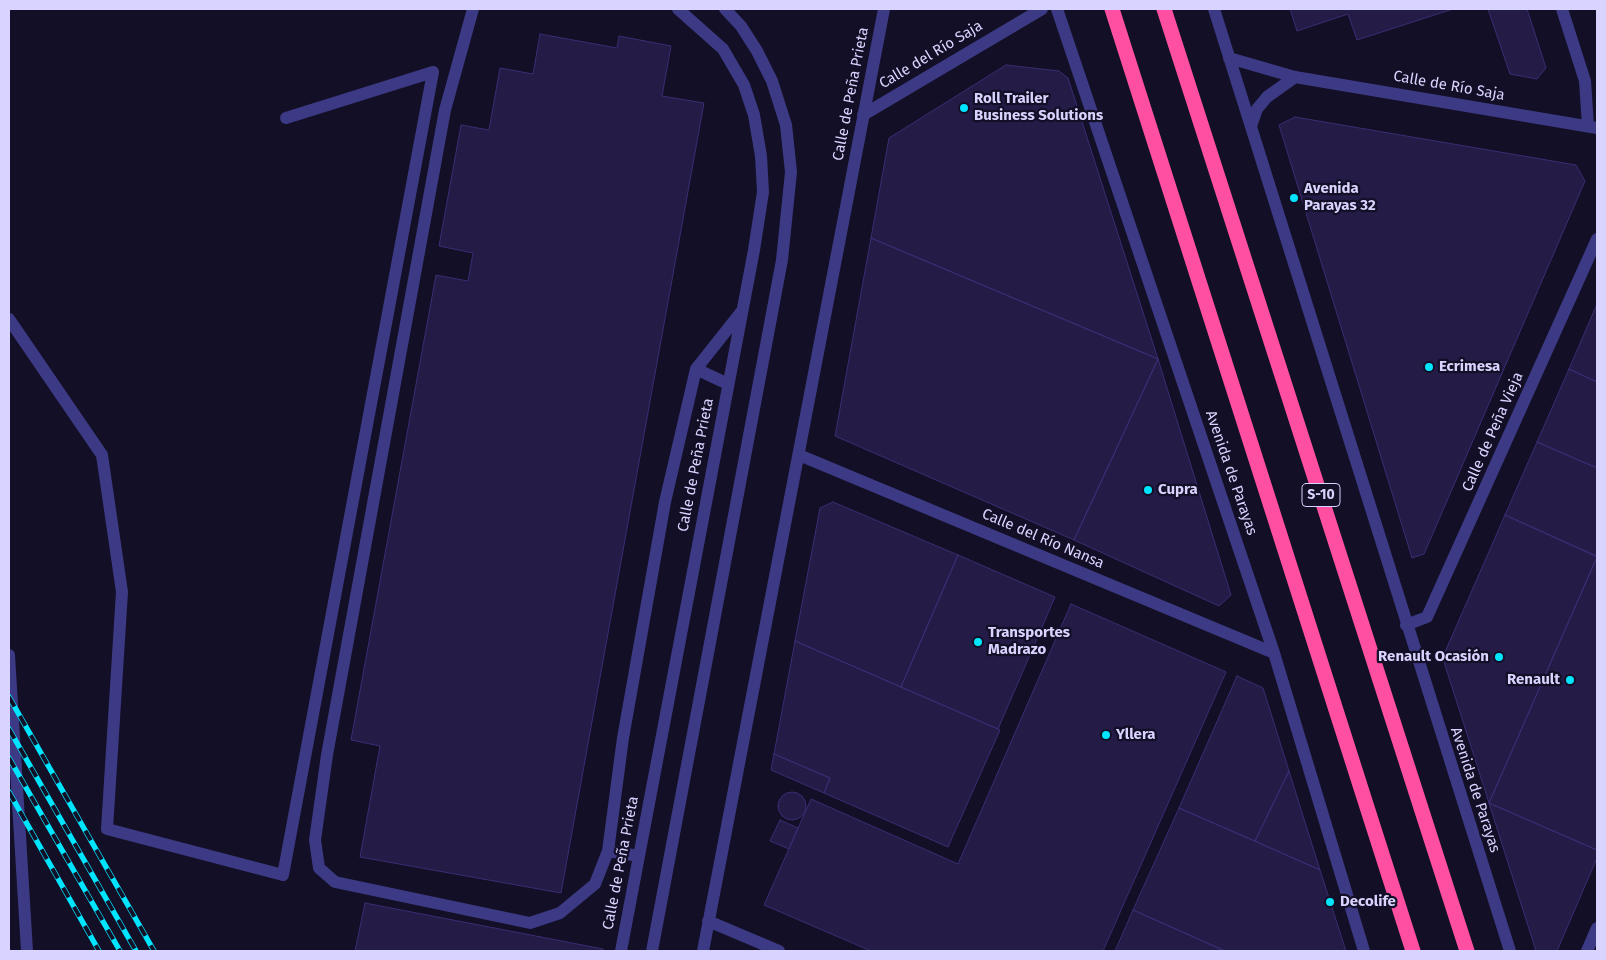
<!DOCTYPE html>
<html>
<head>
<meta charset="utf-8">
<style>
	body { margin:0 }
	#map { position:relative; width:1606px; height:960px; overflow:hidden; background:#130f26; font-family:"Fira Sans",sans-serif }
	canvas { display:block }
	.frame { position:absolute; inset:0; border:10px solid #d9d4ff; pointer-events:none }
</style>
</head>
<body>
<div id="map">
<canvas width="1606" height="960"></canvas>
<div class="frame"></div>
</div>
<script>
const context = document.querySelector('canvas').getContext('2d');
context.lineJoin = 'round';
function fillPath(path, color) { context.fillStyle = color; context.fill(path, 'evenodd'); }
const toPath = rows => new Path2D(rows.map(r => 'M' + r).join(''));
function stroke(path, color, width, dash) { context.strokeStyle = color; context.lineWidth = width; context.lineCap = dash ? 'butt' : 'round'; context.setLineDash(dash || []); context.stroke(path); }
function label(font, color, halo, rows, align = 'center') {
  context.font = font + ' "Fira Sans",sans-serif'; context.lineWidth = 4.5; context.setLineDash([]); context.textBaseline = 'middle'; context.strokeStyle = halo; context.fillStyle = color; for (const [text, x, y, turn = 0] of rows) {
    context.save(); context.translate(x, y); context.rotate((+turn || 0) * Math.PI / 180); context.textAlign = isNaN(turn) ? turn : align; if (halo) context.strokeText(text, 0, 0); context.fillText(text, 0, 0); context.restore();
  }
}
const building = toPath([
	[1290,9,1453,9,1357,40,1348,14,1297,31,1290,9],
	[1488,9,1527,9,1546,68,1537,79,1510,74,1488,9],
	[540,34,617,48,619,36,671,46,662,96,704,103,561,893,360,857,380,746,351,740,436,275,468,281,473,253,439,246,461,125,489,130,500,68,533,74,540,34],
	[1006,65,1059,71,1068,78,1158,359,871,238,889,138,1006,65],
	[1295,117,1576,165,1585,181,1424,554,1412,558,1279,125,1295,117],
	[871,238,1158,359,1074,540,835,436,871,238],
	[1597,304,1597,382,1569,369,1597,304],
	[1158,359,1231,595,1219,606,1074,540,1158,359],
	[1569,369,1597,382,1597,468,1537,442,1569,369],
	[1537,442,1597,468,1597,556,1505,515,1537,442],
	[833,502,958,555,901,687,795,641,820,508,833,502],
	[1505,515,1597,557,1489,803,1444,662,1445,652,1505,515],
	[958,555,1055,597,998,729,901,687,958,555],
	[1597,557,1597,850,1489,803,1597,557],
	[1071,604,1226,672,1103,951,871,951,764,905,811,799,958,864,1071,604],
	[795,641,1000,730,948,847,824,793,830,778,774,754,795,641],
	[1237,676,1263,688,1289,771,1255,841,1179,808,1237,676],
	[774,754,830,778,824,793,771,770,774,754],
	[1289,771,1320,870,1255,841,1289,771],
	'778 806a14 14 0 1 1 28 0a14 14 0 1 1-28 0Z',
	[1489,803,1597,850,1597,858,1557,951,1536,951,1489,803],
	[1179,808,1320,870,1346,951,1225,951,1133,910,1179,808],
	[780,820,798,828,789,849,770,841,780,820],
	[365,903,603,949,603,951,355,951,365,903],
	[1133,910,1225,951,1115,951,1133,910]
]);
const minor = toPath([
	[473,9,445,110,327,755,315,840,319,868,335,882,530,923,560,913,595,884,608,851,623,738,665,502,696,369,742,311],
	[1057,9,1274,653,1364,951],
	[1214,9,1510,951],
	[1562,9,1585,81,1588,126],
	[1229,58,1295,77,1597,128],
	[863,115,1042,9],
	[1251,126,1257,109,1267,97,1295,77],
	[9,319,102,455,122,592,107,829,283,875,433,72,286,118],
	[696,369,728,384],
	[799,455,1274,653],
	[1406,625,1427,617,1597,239],
	[9,655,27,951],
	[608,851,639,856],
	[708,921,779,951],
	[621,951,754,250,763,192,761,156,754,115,744,85,723,49,678,9],
	[652,951,782,260,791,172,786,125,772,81,757,51,741,26,725,9],
	[703,951,884,9],
	[1587,951,1597,928]
]);
const highway = toPath([
	[1112,9,1413,951],
	[1164,9,1467,951]
]);
const rail = toPath([
	[9,697,154,951],
	[9,729,136,951],
	[9,758,120,951],
	[9,792,99,951]
]);
const markers = [
	[964,108,5,"#00e5ff"],
	[1294,198,5,"#00e5ff"],
	[1429,367,5,"#00e5ff"],
	[1148,490,5,"#00e5ff"],
	[978,642,5,"#00e5ff"],
	[1499,657,5,"#00e5ff"],
	[1570,680,5,"#00e5ff"],
	[1106,735,5,"#00e5ff"],
	[1330,902,5,"#00e5ff"]
];
const shields = [
	[1321,495,38]
];
const shieldNames = [
	["S-10",1321,495]
];
const streetNames = [
	["Calle del Río Saja",931,55,-31],
	["Calle de Río Saja",1449,86,10],
	["Calle de Peña Prieta",851,94,-79],
	["Calle de Peña Vieja",1493,432,-66],
	["Calle de Peña Prieta",696,465,-79],
	["Avenida de Parayas",1231,473,71],
	["Calle del Río Nansa",1043,539,23],
	["Avenida de Parayas",1475,790,72],
	["Calle de Peña Prieta",621,863,-79]
];
const poiNames = [
	["Roll Trailer",974,99],
	["Business Solutions",974,116],
	["Avenida",1304,189],
	["Parayas 32",1304,206],
	["Ecrimesa",1439,367],
	["Cupra",1158,490],
	["Transportes",988,633],
	["Madrazo",988,650],
	["Renault Ocasión",1489,657,"right"],
	["Renault",1560,680,"right"],
	["Yllera",1116,735],
	["Decolife",1340,902]
];
fillPath(building, '#241b47');
stroke(building, '#3b2d73', 1);
stroke(minor, '#3d3a85', 12);
stroke(highway, '#ff4fa3', 15);
stroke(rail, '#00e5ff', 5.5);
stroke(rail, '#130f26', 4, [11]);
for (const [x, y, r, color] of markers) { const dot = new Path2D(); dot.arc(x, y, r, 0, 2 * Math.PI); context.fillStyle = color; context.fill(dot); stroke(dot, '#130f26', 2); }
for (const [x, y, w] of shields) { const box = new Path2D(); box.roundRect(x - w / 2, y - 11.5, w, 23, 4); context.fillStyle = '#130f26'; context.fill(box); stroke(box, '#d9d4ff', 1); }
label('bold 14px', '#d9d4ff', null, shieldNames);
label('15px', '#d9d4ff', '#130f26', streetNames);
label('bold 15px', '#d9d4ff', '#130f26', poiNames, 'left');
</script>
</body>
</html>
